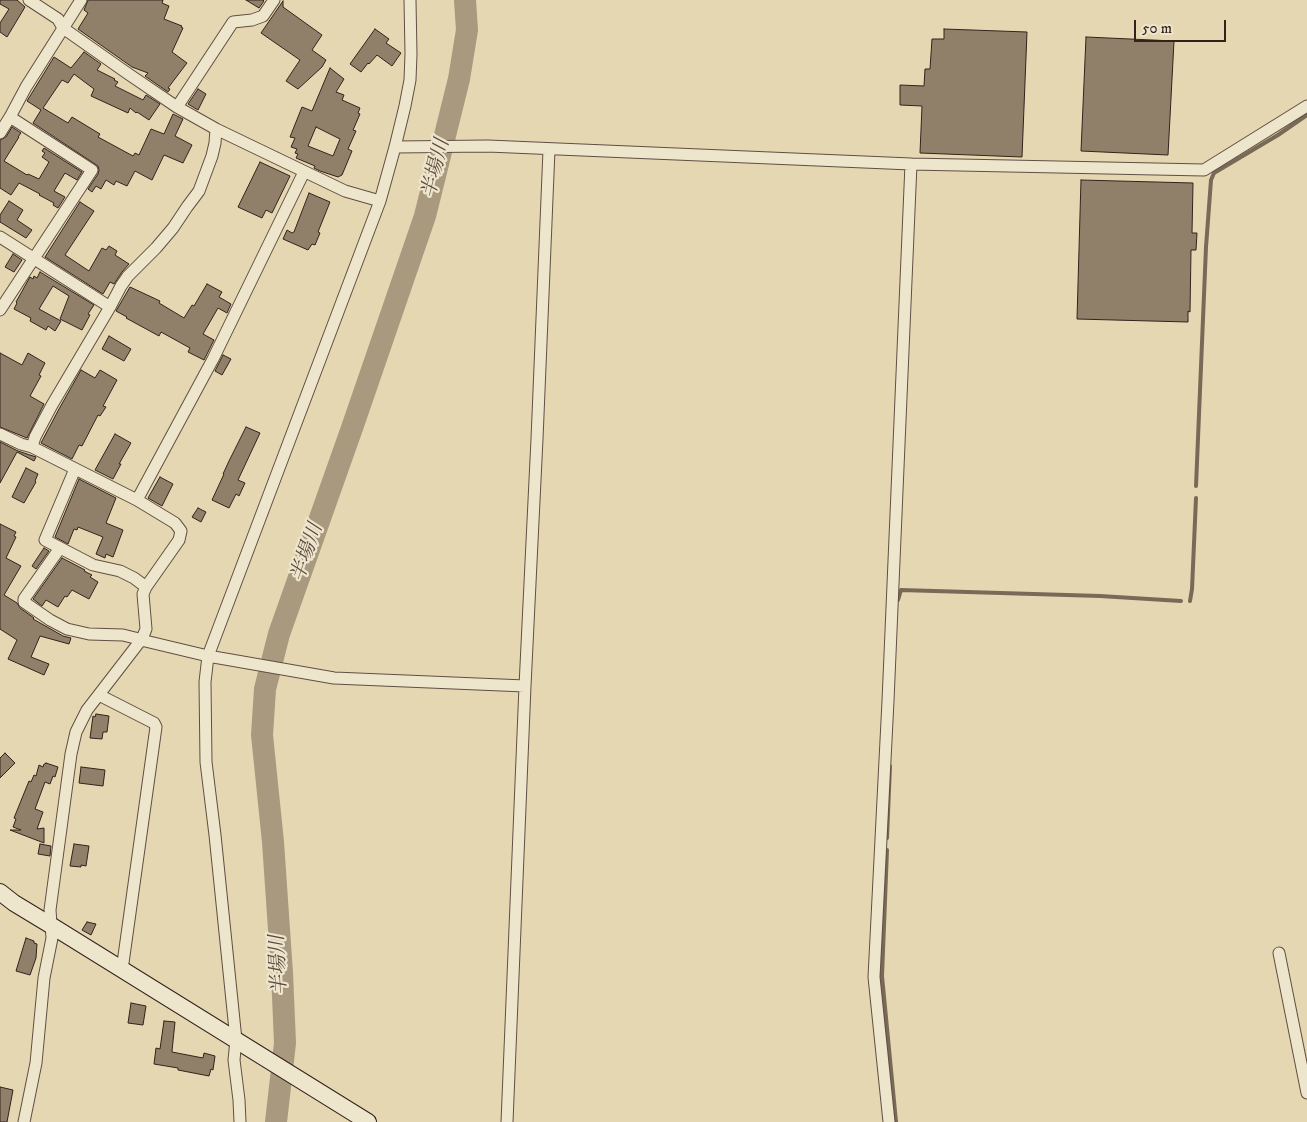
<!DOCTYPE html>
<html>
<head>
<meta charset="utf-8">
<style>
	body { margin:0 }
	#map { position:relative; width:1307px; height:1122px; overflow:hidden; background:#e5d7b2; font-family:"IM FELL DW Pica",serif }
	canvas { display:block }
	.scale { position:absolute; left:1134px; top:20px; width:92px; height:22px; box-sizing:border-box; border:2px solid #33221c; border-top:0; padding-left:6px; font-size:15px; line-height:18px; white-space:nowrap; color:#33221c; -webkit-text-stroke:4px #eee5cd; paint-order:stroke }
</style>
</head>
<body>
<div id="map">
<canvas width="1307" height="1122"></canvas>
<div class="scale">50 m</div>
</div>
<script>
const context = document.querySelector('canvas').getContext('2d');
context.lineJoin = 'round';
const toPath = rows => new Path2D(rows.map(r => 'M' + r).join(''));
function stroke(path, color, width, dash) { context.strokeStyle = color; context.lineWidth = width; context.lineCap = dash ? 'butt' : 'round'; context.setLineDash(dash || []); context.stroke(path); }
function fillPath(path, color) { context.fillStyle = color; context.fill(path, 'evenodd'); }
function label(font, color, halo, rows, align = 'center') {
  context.font = font + ' "IM FELL DW Pica","Noto Serif JP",serif'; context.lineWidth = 4.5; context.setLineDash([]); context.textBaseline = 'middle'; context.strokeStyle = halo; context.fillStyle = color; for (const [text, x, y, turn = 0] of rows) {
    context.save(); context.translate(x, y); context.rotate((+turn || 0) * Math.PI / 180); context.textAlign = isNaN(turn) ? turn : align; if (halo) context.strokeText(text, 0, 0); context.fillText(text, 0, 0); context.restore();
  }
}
const stream = toPath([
	[1196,486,1206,247,1211,180,1214,173,1278,135,1307,115],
	[898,600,901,590,1100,596,1181,601],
	[1190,601,1192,589,1196,498],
	[887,838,890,766],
	[887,850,882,976,896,1122]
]);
const river = toPath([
	[276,1122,285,1043,282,973,273,842,262,735,265,689,279,634,352,428,425,216,459,79,467,30,465,0]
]);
const building = toPath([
	[0,0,17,0,25,7,7,37,0,32,0,23,9,9,0,4,0,0],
	[88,0,163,0,162,3,169,6,164,19,182,26,181,27,183,28,172,52,187,63,168,88,170,89,168,92,145,76,148,73,132,67,78,29,88,13,84,10,88,0],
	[246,0,263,0,264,1,259,8,246,0],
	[283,1,283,7,322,35,312,50,326,60,322,67,298,89,286,81,300,60,261,33,283,1],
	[375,29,389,39,386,43,401,53,392,66,377,55,369,64,368,63,361,72,350,64,375,29],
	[944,29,1027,32,1022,157,920,153,922,106,900,105,900,85,924,86,925,69,930,69,932,39,944,39,944,29],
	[1086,37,1174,41,1168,155,1081,151,1086,37],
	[84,52,101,64,97,70,115,79,114,80,118,82,115,86,143,100,146,95,160,104,149,120,137,112,136,113,130,108,128,113,91,96,94,89,74,74,68,83,62,80,43,108,68,123,72,117,100,134,98,137,133,156,135,153,139,155,151,129,164,134,173,114,183,119,175,136,192,145,183,163,164,155,152,180,135,171,127,186,116,181,114,185,106,180,101,189,96,186,92,192,88,189,98,174,99,170,98,166,33,123,41,110,27,101,54,57,71,68,84,52],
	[330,68,344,79,336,92,344,95,342,100,360,108,358,113,360,114,353,130,356,131,348,149,352,151,342,175,338,177,320,171,314,168,315,166,296,158,298,154,295,153,297,149,291,147,295,138,290,137,302,107,312,111,330,68],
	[316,127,340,139,333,156,308,146,316,127],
	[198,89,206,94,198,110,188,104,198,89],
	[12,127,21,133,18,137,19,137,4,161,27,175,28,174,39,179,49,162,42,157,45,153,42,151,44,148,82,172,77,180,65,173,54,191,65,197,58,208,53,205,54,203,39,195,40,194,19,183,11,195,0,188,0,140,6,137,12,127],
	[260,162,290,176,272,213,266,210,262,218,238,207,260,162],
	[1081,180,1193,183,1192,233,1197,233,1196,250,1191,250,1190,312,1188,311,1188,322,1077,319,1081,180],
	[309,193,330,202,318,232,320,233,315,245,312,244,308,250,283,239,287,230,292,233,294,232,309,193],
	[9,201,23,210,17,220,32,230,26,238,0,222,0,215,9,201],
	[80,202,94,211,65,255,89,271,102,248,106,250,109,246,117,251,115,255,129,264,122,272,114,284,110,282,103,294,45,257,80,202],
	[13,254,22,260,14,272,5,267,13,254],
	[40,272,94,305,88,314,90,315,82,330,60,319,69,296,53,286,39,309,61,321,55,331,48,326,46,330,30,321,31,318,14,309,17,303,16,302,30,277,33,279,34,276,37,278,40,272],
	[207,284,222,292,219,297,231,304,227,313,218,308,203,334,214,340,204,360,188,352,190,348,161,332,159,336,126,318,127,317,116,311,130,287,160,301,159,303,184,318,192,305,194,306,207,284],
	[109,336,131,349,124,361,102,349,109,336],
	[0,353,22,365,28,353,45,363,39,375,41,376,30,396,44,404,27,438,0,427,0,353],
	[223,355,231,359,222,375,215,371,223,355],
	[81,370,95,378,100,370,117,380,103,406,106,407,100,416,98,415,82,446,79,445,72,459,41,443,59,409,81,370],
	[246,427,260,433,238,480,245,483,239,496,236,494,229,508,212,500,224,474,223,474,229,461,246,427],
	[115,434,131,443,119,464,121,464,113,479,95,470,115,434],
	[0,442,18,451,36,457,34,461,17,452,0,483,0,442],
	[26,468,38,474,35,481,36,482,24,503,12,497,26,468],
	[160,477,173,484,162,506,148,498,160,477],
	[79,479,116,498,106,523,123,530,113,557,106,554,105,558,96,554,103,537,78,527,77,530,74,529,68,544,55,537,79,479],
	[198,508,206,512,201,522,192,517,198,508],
	[0,524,16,532,14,536,16,537,6,558,21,566,4,595,17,603,20,608,34,618,33,619,63,636,71,638,69,644,40,636,31,657,49,664,44,675,8,659,17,640,0,629,0,524],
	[44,548,49,551,36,569,32,566,44,548],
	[62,558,85,570,84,571,92,575,90,577,98,582,89,599,72,590,67,597,65,596,58,607,46,600,42,606,33,599,62,558],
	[96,714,109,716,107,732,103,732,102,739,90,738,93,716,95,717,96,714],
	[5,753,15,763,0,778,0,758,5,753],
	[46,763,58,767,55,777,53,776,50,784,45,782,35,809,43,812,37,829,44,828,44,843,10,830,21,830,13,827,16,819,14,818,29,781,31,782,34,775,36,776,39,765,43,767,44,764,45,764,46,763],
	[81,767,105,770,103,786,79,783,81,767],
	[40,844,51,846,50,856,38,854,40,844],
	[74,844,89,846,86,866,81,865,81,867,70,866,74,844],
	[87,922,96,924,91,935,82,930,87,922],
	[26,938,34,941,34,943,37,944,36,958,30,975,16,971,26,938],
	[131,1003,146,1006,143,1025,128,1023,131,1003],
	[164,1021,175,1022,172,1051,172,1052,203,1058,204,1053,215,1056,213,1070,211,1069,209,1076,178,1070,178,1068,154,1064,156,1048,160,1049,164,1021],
	[0,1087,13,1090,7,1122,0,1122,0,1087]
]);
const street = toPath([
	[29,0,58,19,63,28,127,73,177,107,216,129,345,191,380,201],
	[177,107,233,22,252,20,263,16,274,0],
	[0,133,10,117,26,87,81,0],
	[395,147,488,146,911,164,1204,170,1307,106],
	[0,237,110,307],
	[0,310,92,170,10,117],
	[0,434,21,444,32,447],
	[75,469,45,540,93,565,120,571,134,578,146,587],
	[137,500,213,359,304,172],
	[60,548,24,599,24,602,50,620,67,629,89,634,123,635,135,638,141,640,208,656,334,678,525,686],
	[99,695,154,723,156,727,122,970],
	[1279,953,1307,1093],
	[24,1122,36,1063,44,978,52,938,50,910,71,754,76,732,87,710,141,640,144,634,146,629,143,594,146,587,179,540,181,531,175,523,137,500,32,447,35,437,52,405,110,307,121,286,128,276,156,248,173,228,187,207,199,191,212,156,215,143,216,129],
	[240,1122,239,1100,234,1060,236,1040,215,835,206,762,205,682,208,656,380,201,395,147,405,106,410,80,411,54,410,0],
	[507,1122,525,686,537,439,549,150],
	[889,1122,874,977,888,701,911,164]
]);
const secondary = toPath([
	[0,892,14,903,52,926,368,1122]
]);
const waterNames = [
	["半場川",437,169,-76],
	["半場川",308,553,-71],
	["半場川",280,965,-93]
];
stroke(stream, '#796957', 4);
stroke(river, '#a8997f', 22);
fillPath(building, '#90806a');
stroke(building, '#33221c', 1);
stroke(street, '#604f42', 13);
stroke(secondary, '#33221c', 18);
stroke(street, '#eee5cd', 11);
stroke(secondary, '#eee5cd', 16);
label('italic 20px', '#5c4c3f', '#eee5cd', waterNames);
</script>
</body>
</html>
